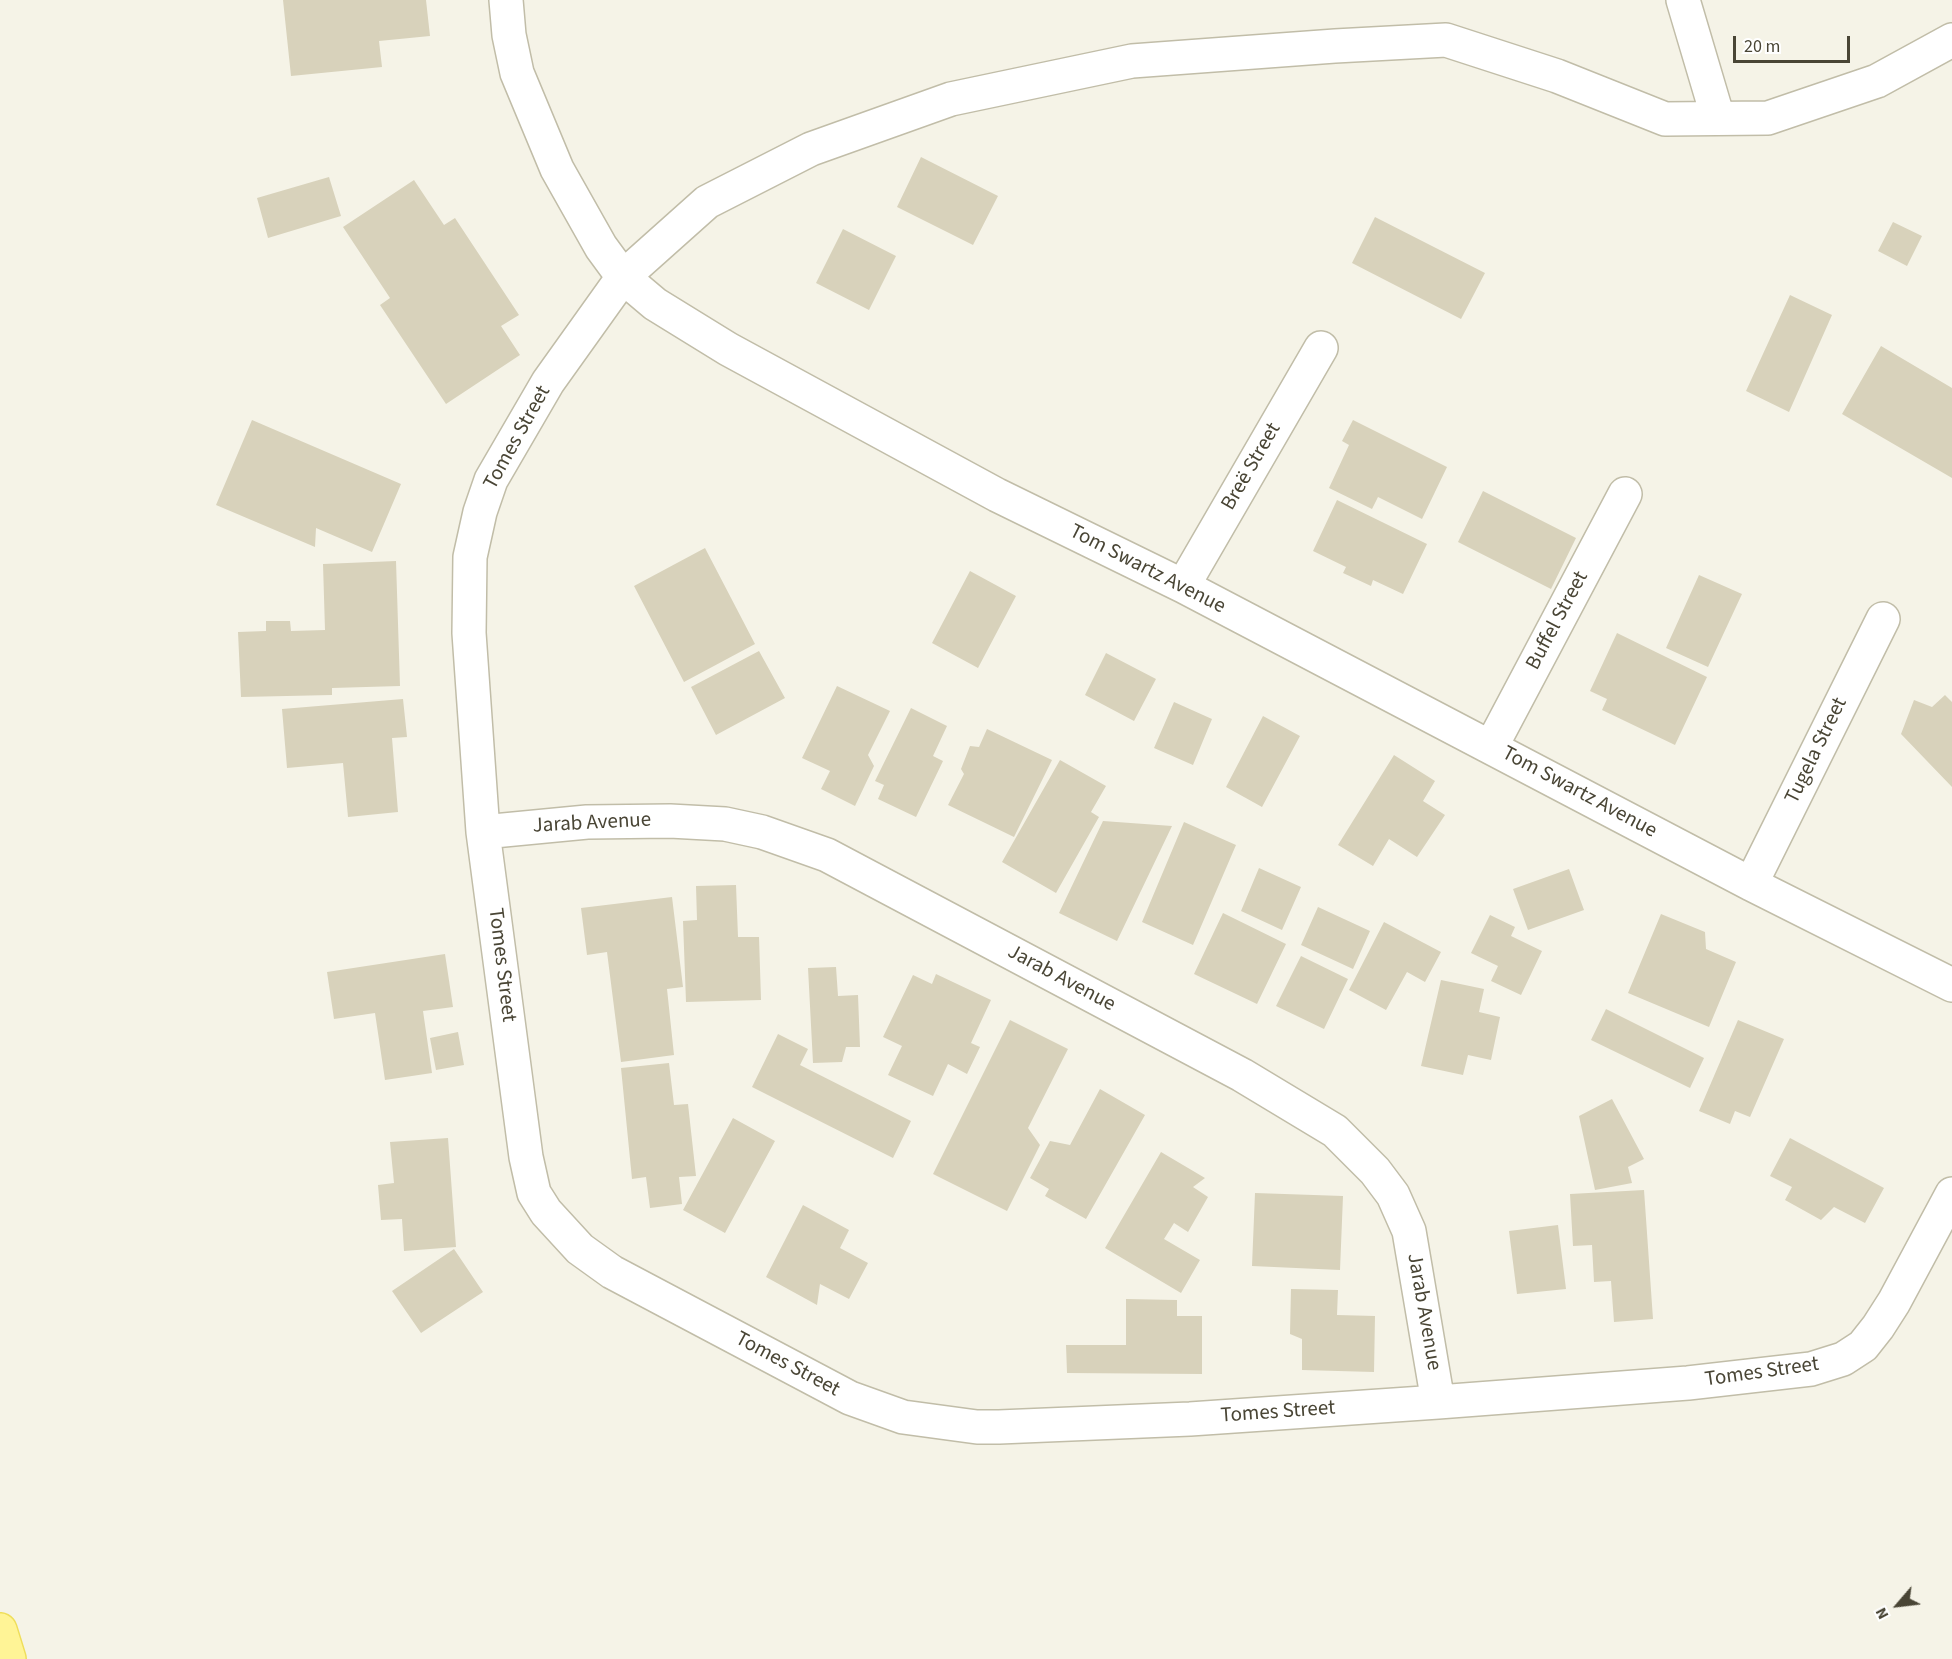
<!DOCTYPE html>
<html>
<head>
<meta charset="utf-8">
<style>
	body { margin:0 }
	#map { position:relative; width:1952px; height:1659px; overflow:hidden; background:#f5f3e7; font-family:"Source Sans 3",sans-serif }
	canvas { display:block }
	.north { position:absolute; left:1868px; top:1575px; width:60px; height:60px; -webkit-text-stroke:4px #fff; paint-order:stroke; rotate:242deg; font-size:16px; font-weight:700; line-height:24px; text-align:center; color:#494535 }
	.north::after { content:''; display:block; margin:auto; width:21px; height:27px; background:#494535; clip-path:polygon(50% 0,100% 100%,50% 72%,0 100%) }
	.scale { position:absolute; left:1733px; top:36px; width:117px; height:27px; box-sizing:border-box; border:3px solid #494535; border-top:0; padding-left:8px; font-size:18px; line-height:21px; white-space:nowrap; color:#494535; -webkit-text-stroke:4px #fff; paint-order:stroke }
</style>
</head>
<body>
<div id="map">
<canvas width="1952" height="1659"></canvas>
<div class="north">N</div>
<div class="scale">20 m</div>
</div>
<script>
const context = document.querySelector('canvas').getContext('2d');
context.lineJoin = 'round';
function fillPath(path, color) { context.fillStyle = color; context.fill(path, 'evenodd'); }
const toPath = rows => new Path2D(rows.map(r => 'M' + r).join(''));
function stroke(path, color, width, dash) { context.strokeStyle = color; context.lineWidth = width; context.lineCap = dash ? 'butt' : 'round'; context.setLineDash(dash || []); context.stroke(path); }
function label(font, color, halo, rows, align = 'center') {
  context.font = font + ' "Source Sans 3",sans-serif'; context.lineWidth = 4.5; context.setLineDash([]); context.textBaseline = 'middle'; context.strokeStyle = halo; context.fillStyle = color; for (const [text, x, y, turn = 0] of rows) {
    context.save(); context.translate(x, y); context.rotate((+turn || 0) * Math.PI / 180); context.textAlign = isNaN(turn) ? turn : align; if (halo) context.strokeText(text, 0, 0); context.fillText(text, 0, 0); context.restore();
  }
}
const building = toPath([
	[283,0,426,0,430,36,379,41,382,67,291,76],
	[921,157,998,196,973,245,897,207],
	[329,177,341,216,268,238,257,198],
	[414,180,444,225,455,218,519,315,501,326,520,355,446,404,380,305,390,298,343,227],
	[1375,217,1485,273,1461,319,1352,263],
	[1893,222,1922,236,1907,266,1878,251],
	[843,229,896,256,869,310,816,283],
	[1790,295,1832,315,1789,412,1746,391],
	[1881,346,1952,388,1952,478,1842,414],
	[252,420,401,484,372,552,316,528,315,547,216,505],
	[1353,420,1447,467,1422,519,1378,497,1372,509,1329,488,1349,445,1342,441],
	[1483,491,1576,538,1551,589,1458,542],
	[1337,500,1427,544,1403,594,1373,580,1371,586,1343,573,1346,567,1313,551],
	[705,548,755,644,684,682,634,586],
	[396,561,400,686,332,688,332,695,241,697,238,632,266,631,266,621,290,621,291,631,325,630,323,564],
	[970,571,1016,596,978,668,932,643],
	[1699,575,1742,594,1708,667,1666,648],
	[1617,633,1707,677,1675,745,1602,710,1607,699,1590,691],
	[759,651,785,698,716,735,691,687],
	[1106,653,1156,679,1134,721,1085,695],
	[837,686,890,711,868,755,874,766,855,806,821,789,830,771,802,758],
	[1945,695,1952,702,1952,787,1901,734,1914,700,1932,707],
	[403,699,407,737,392,738,398,812,348,817,343,763,287,768,282,709],
	[1174,702,1212,719,1193,765,1154,748],
	[911,708,947,726,933,756,943,761,916,817,878,799,884,785,875,781],
	[1263,716,1300,736,1262,807,1226,787],
	[987,729,1052,760,1014,837,948,805,964,774,961,769,970,746,979,747],
	[1394,755,1435,781,1423,801,1445,815,1417,857,1389,839,1373,866,1338,845],
	[1060,760,1106,786,1091,812,1099,817,1056,893,1002,862],
	[1103,821,1172,826,1117,941,1059,913],
	[1184,822,1236,845,1193,945,1142,922],
	[1259,868,1301,887,1282,930,1241,911],
	[1569,869,1584,910,1528,930,1513,889],
	[736,885,738,937,759,937,761,1000,686,1002,683,921,697,920,696,886],
	[672,897,683,987,667,989,674,1055,621,1062,607,952,587,955,581,908],
	[1318,907,1370,931,1353,969,1301,945],
	[1223,913,1286,944,1257,1004,1194,974],
	[1661,914,1705,932,1706,949,1736,962,1709,1027,1628,993],
	[1490,915,1515,927,1511,936,1542,951,1521,995,1491,981,1498,966,1471,953],
	[1384,922,1441,952,1425,982,1407,972,1386,1010,1349,990],
	[445,954,453,1007,423,1011,432,1073,385,1080,375,1013,334,1019,327,972],
	[1301,956,1348,979,1324,1029,1276,1006],
	[836,967,838,996,858,995,860,1047,846,1047,842,1062,813,1063,808,968],
	[936,974,991,1000,971,1043,980,1047,967,1074,948,1064,933,1096,888,1075,902,1046,883,1037,913,975,932,984],
	[1441,980,1484,989,1479,1012,1500,1017,1491,1060,1468,1055,1463,1075,1421,1066],
	[1606,1009,1704,1058,1690,1088,1591,1040],
	[1010,1020,1068,1049,1028,1128,1040,1145,1007,1211,933,1174],
	[1738,1020,1784,1039,1750,1117,1735,1111,1730,1124,1699,1111],
	[458,1032,464,1065,436,1070,430,1038],
	[778,1034,808,1049,800,1065,911,1121,893,1158,752,1087],
	[669,1063,674,1105,688,1104,696,1176,679,1177,682,1204,650,1208,646,1177,632,1179,621,1068],
	[1100,1089,1145,1115,1086,1219,1045,1196,1049,1189,1030,1178,1050,1141,1070,1145],
	[1612,1099,1644,1159,1628,1167,1632,1183,1595,1190,1579,1116],
	[733,1118,775,1141,725,1233,683,1210],
	[448,1138,456,1247,404,1251,402,1219,381,1220,378,1185,394,1183,390,1142],
	[1790,1138,1884,1188,1865,1223,1834,1207,1821,1220,1785,1200,1792,1187,1770,1176],
	[1161,1152,1205,1178,1193,1187,1208,1197,1188,1232,1174,1223,1164,1239,1200,1260,1181,1293,1105,1248],
	[1644,1190,1653,1319,1614,1322,1611,1281,1594,1282,1592,1245,1573,1246,1570,1194],
	[1255,1193,1343,1196,1340,1270,1252,1266],
	[803,1205,849,1230,840,1248,868,1263,849,1299,820,1284,817,1305,766,1277],
	[1558,1225,1566,1289,1517,1294,1509,1231],
	[454,1249,483,1292,421,1333,392,1291],
	[1291,1289,1338,1290,1337,1315,1375,1316,1374,1372,1302,1370,1302,1339,1290,1334],
	[1126,1299,1177,1300,1177,1316,1202,1316,1202,1374,1067,1373,1066,1345,1126,1345]
]);
const minor = toPath([
	[506,0,509,35,517,73,557,169,601,247,623,277,655,304,728,349,997,495,1183,586,1751,884,1952,985],
	[1683,0,1718,118],
	[1952,40,1877,81,1768,118,1665,119,1557,76,1446,40,1335,46,1132,61,951,99,811,149,707,202,623,277,548,382,491,480,480,512,470,557,469,633,483,832,526,1157,534,1193,546,1212,580,1249,612,1272,850,1398,903,1417,977,1427,999,1427,1190,1419,1438,1402,1688,1383,1811,1369,1843,1359,1863,1346,1878,1327,1894,1302,1952,1194],
	[1183,586,1321,348],
	[1491,747,1625,494],
	[483,832,587,822,670,821,725,824,762,832,827,855,1242,1075,1335,1131,1375,1171,1393,1195,1409,1231,1438,1402],
	[1751,884,1883,619]
]);
const major = toPath([
	[0,1630,9,1659]
]);
const streetNames = [
	["Tomes Street",518,438,-61],
	["Breë Street",1252,467,-60],
	["Tom Swartz Avenue",1147,570,27],
	["Buffel Street",1558,621,-62],
	["Tugela Street",1817,751,-64],
	["Tom Swartz Avenue",1579,793,28],
	["Jarab Avenue",592,824,-3],
	["Tomes Street",501,965,83],
	["Jarab Avenue",1061,979,28],
	["Jarab Avenue",1423,1312,80],
	["Tomes Street",787,1365,28],
	["Tomes Street",1762,1373,-8],
	["Tomes Street",1278,1413,-4]
];
fillPath(building, '#d8d2bb');
stroke(minor, '#c1bda8', 36);
stroke(major, '#efde5b', 36);
stroke(minor, '#fff', 33);
stroke(major, '#fff496', 33);
label('21px', '#494535', '#fff', streetNames);
</script>
</body>
</html>
